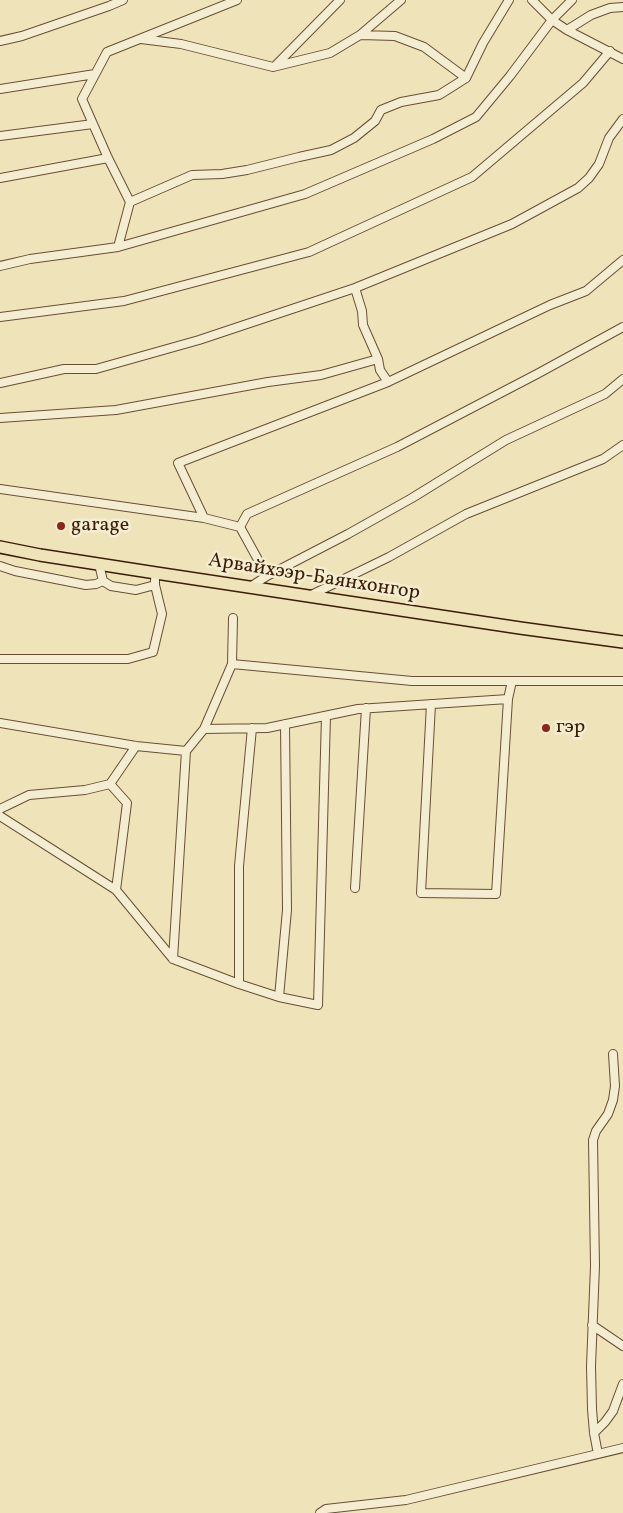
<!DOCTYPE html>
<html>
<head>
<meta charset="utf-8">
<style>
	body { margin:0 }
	canvas { display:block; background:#efe3ba }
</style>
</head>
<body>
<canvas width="623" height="1513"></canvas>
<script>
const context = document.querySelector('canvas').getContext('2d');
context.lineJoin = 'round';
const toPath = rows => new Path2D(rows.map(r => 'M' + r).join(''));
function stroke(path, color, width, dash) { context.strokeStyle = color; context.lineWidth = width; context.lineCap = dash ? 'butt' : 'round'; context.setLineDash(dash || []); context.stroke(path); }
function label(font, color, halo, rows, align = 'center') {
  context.font = font + ' Vollkorn,serif'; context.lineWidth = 5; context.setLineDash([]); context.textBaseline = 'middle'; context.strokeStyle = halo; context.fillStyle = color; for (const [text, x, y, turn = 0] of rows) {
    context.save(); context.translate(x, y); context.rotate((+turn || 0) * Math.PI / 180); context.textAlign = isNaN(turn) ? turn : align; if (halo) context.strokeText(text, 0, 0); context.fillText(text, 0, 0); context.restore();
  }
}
const minor = toPath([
	[532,0,552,20,567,30,623,59],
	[567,30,591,15,610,8,623,7],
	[360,35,395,36,424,47,466,78],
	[141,39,181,44,273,67,330,53,360,35,401,0],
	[0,41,22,36,109,6,123,0],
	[275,66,340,0],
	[0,89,95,74],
	[0,136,93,124],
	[0,178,108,158],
	[130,202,192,175,222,174,247,170,299,157,331,150,354,138,375,121,381,110,401,102,439,95,466,78,483,43,509,0],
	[118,247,130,202,108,158,82,99,107,52,237,0],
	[0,266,30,259,118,247,305,194,433,139,476,117,510,76,552,20,572,0],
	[355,288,362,311,363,325,378,359,380,370,388,382],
	[0,317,124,301,309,252,472,177,583,83,610,51],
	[0,383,64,369,96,369,199,340,355,288,512,224,578,188,589,178,599,164,609,138,623,119],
	[0,418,116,410,268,382,321,375,378,359],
	[0,489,204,518,240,527,267,576],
	[204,518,178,463,388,382,550,305,586,291,623,260],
	[240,527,247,514,397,447,537,374,623,327],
	[99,564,103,581,111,586,136,590,155,585,155,580],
	[0,566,15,571,86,585,96,584,103,581],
	[250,587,267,576,348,534,412,498,506,440,605,394,623,379],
	[309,596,389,557,466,514,603,459,623,445],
	[0,659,128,659,153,652,162,614,155,585],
	[232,664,412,681,623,681],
	[431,704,421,893,496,894,508,699,512,681],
	[0,723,136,746,186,751,204,729,232,664,233,618],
	[204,729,267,728,358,709,508,699],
	[110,784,127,803,116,890],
	[0,809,29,795,85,790,110,784,136,746],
	[0,816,116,890,173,959,239,984,279,997,318,1005,326,716],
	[355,888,366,708],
	[173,959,186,751],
	[239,984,239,866,252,728],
	[279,997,287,910,285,724],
	[592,1325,623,1346],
	[594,1433,605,1422,613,1411,623,1384],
	[598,1454,594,1433,592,1409,591,1366,595,1266,593,1140,596,1131,608,1114,613,1100,615,1086,613,1054],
	[320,1513,326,1509,406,1500,623,1448]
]);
const highway = toPath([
	[0,547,40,555,156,573,520,628,623,642]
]);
const markers = [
	[61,526,5,"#8f2418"],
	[546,728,5,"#8f2418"]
];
const poiNames = [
	["garage",71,526],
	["гэр",556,728]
];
const streetNames = [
	["Арвайхээр-Баянхонгор",314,578,9]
];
stroke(minor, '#684f33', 10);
stroke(highway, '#3b1e06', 14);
stroke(minor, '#f5edd2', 8);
stroke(highway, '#efe3ba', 11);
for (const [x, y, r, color] of markers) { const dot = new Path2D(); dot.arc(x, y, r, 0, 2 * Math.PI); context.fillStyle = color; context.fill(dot); stroke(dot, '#f5edd2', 2); }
label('20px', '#3b1e06', '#f5edd2', poiNames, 'left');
label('20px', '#3b1e06', '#f5edd2', streetNames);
</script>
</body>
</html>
